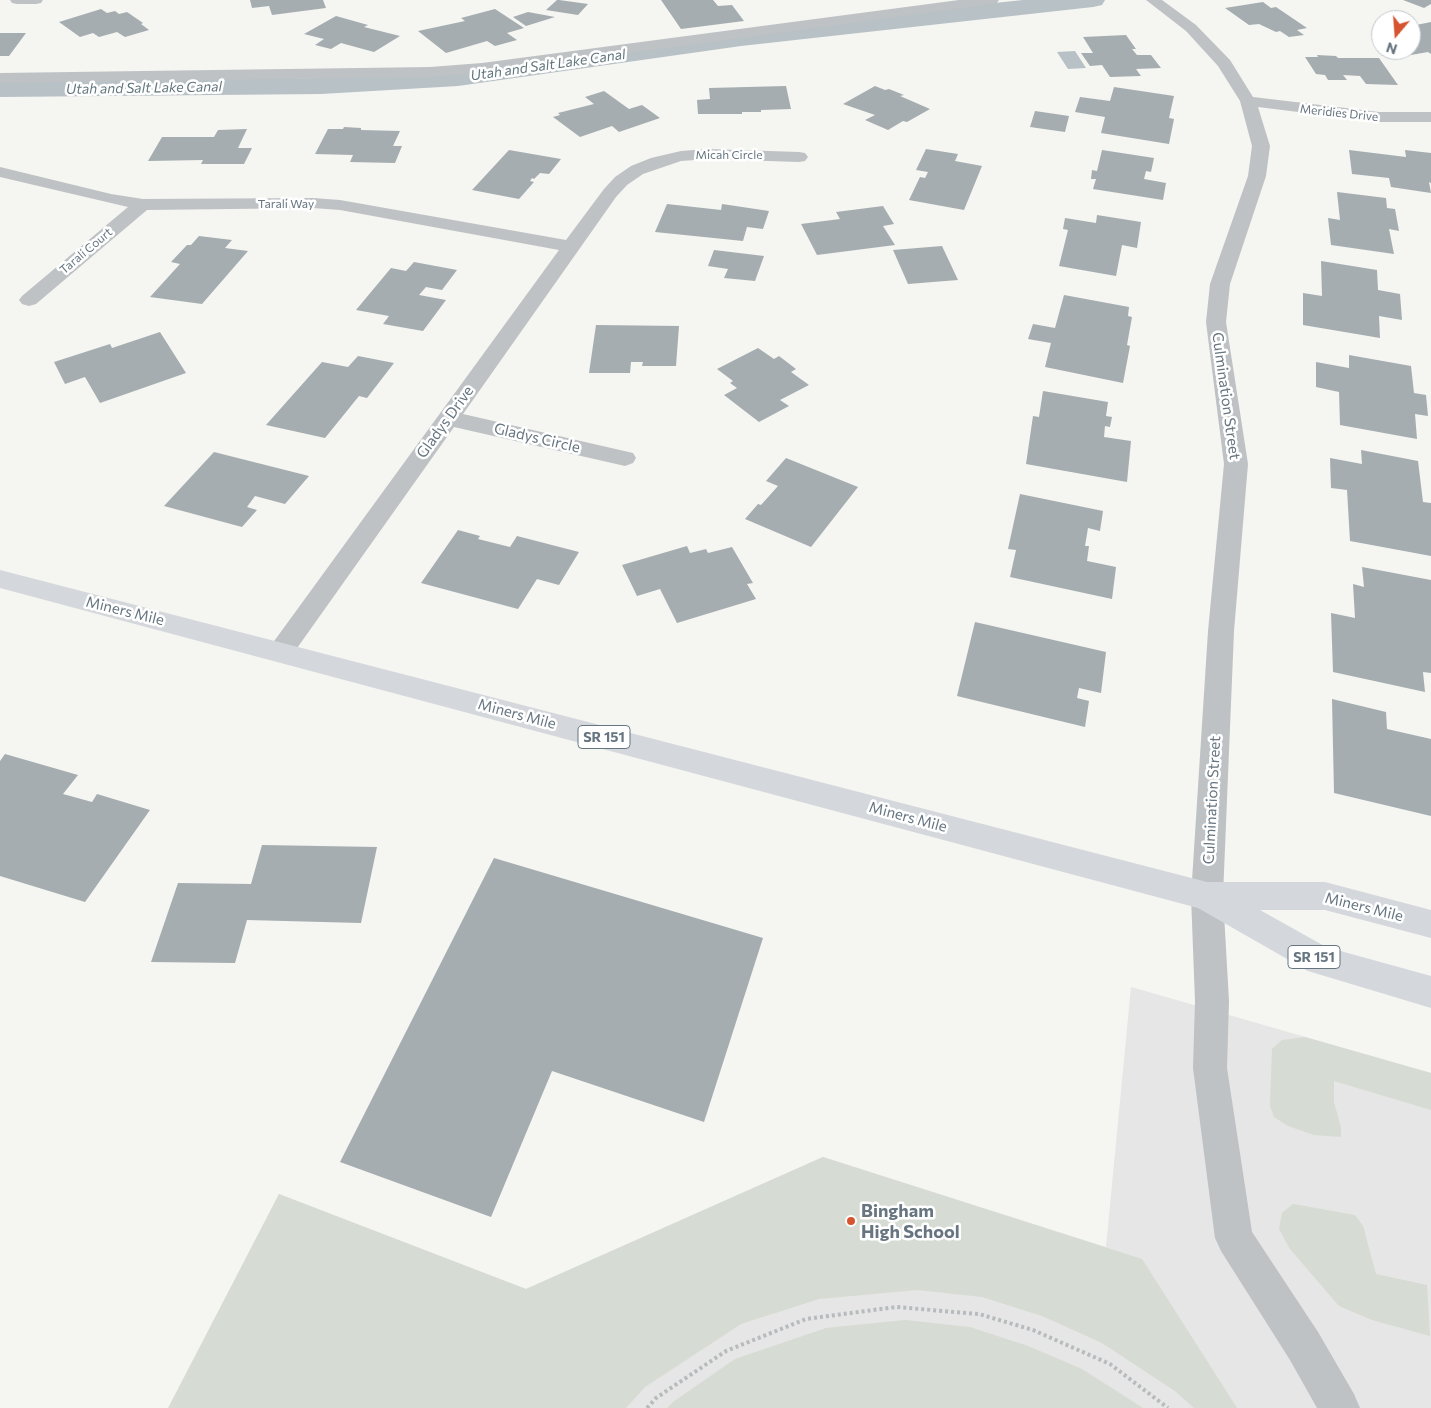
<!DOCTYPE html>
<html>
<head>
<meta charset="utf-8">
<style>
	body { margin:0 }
	#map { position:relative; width:1431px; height:1408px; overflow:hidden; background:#f5f5f1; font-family:Commissioner,sans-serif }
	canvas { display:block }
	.north { position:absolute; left:1371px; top:10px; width:50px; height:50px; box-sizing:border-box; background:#fff; border:1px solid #c2c8cc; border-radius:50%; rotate:198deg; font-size:14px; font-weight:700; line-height:20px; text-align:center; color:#667580 }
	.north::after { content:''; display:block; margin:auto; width:18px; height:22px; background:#d65530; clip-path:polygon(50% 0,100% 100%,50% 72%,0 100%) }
</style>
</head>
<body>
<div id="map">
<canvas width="1431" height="1408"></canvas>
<div class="north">N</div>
</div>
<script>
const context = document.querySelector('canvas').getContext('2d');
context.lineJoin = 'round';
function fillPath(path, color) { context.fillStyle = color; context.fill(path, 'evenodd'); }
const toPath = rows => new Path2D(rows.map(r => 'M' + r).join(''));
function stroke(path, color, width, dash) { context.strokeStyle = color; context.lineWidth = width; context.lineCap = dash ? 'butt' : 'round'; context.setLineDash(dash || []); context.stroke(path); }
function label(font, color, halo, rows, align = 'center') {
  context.font = font + ' Commissioner,sans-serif'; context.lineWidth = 5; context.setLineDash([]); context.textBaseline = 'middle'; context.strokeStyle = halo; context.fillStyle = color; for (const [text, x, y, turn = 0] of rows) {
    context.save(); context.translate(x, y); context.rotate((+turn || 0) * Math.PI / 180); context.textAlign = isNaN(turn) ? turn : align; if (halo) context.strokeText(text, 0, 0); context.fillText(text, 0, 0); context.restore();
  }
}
const built = toPath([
	[1131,987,1431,1073,1431,1408,169,1408,279,1194,526,1289,823,1157,1106,1247]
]);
const green = toPath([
	[1305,1037,1431,1073,1431,1110,1334,1081,1334,1102,1341,1128,1341,1137,1314,1135,1288,1126,1274,1117,1270,1106,1272,1049,1282,1040],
	[823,1157,1142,1259,1237,1408,1194,1408,1175,1391,1102,1343,1042,1316,982,1297,917,1290,819,1299,741,1324,645,1387,626,1408,168,1408,279,1194,526,1289],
	[1293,1204,1355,1215,1363,1226,1376,1274,1427,1285,1430,1336,1372,1320,1339,1306,1290,1249,1279,1229,1282,1213],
	[905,1320,970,1327,1028,1346,1082,1369,1143,1408,667,1408,673,1402,735,1359,826,1328]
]);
const water = toPath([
	[1075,51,1086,68,1068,69,1057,52]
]);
const canal = toPath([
	[1023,0,1105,0,1102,5,1093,7,741,46,458,86,321,94,0,97,0,81,321,78,458,70,741,30,1023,0]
]);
const building = toPath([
	[250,0,323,0,326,8,272,15,269,6,252,8],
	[557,0,559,0,588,4,578,15,546,10],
	[661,0,713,0,718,6,732,5,744,21,681,29],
	[1403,0,1431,0,1431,4,1424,8],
	[1263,2,1271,8,1276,7,1307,28,1297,30,1304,35,1289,37,1280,31,1276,32,1259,24,1249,25,1225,8],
	[101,9,107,13,115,11,119,14,127,12,143,23,141,24,149,30,125,37,117,32,99,37,93,33,80,37,59,22],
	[495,9,524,28,507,33,517,40,495,46,487,41,446,53,418,31,465,21,461,18],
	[528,12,555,17,526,26,513,17],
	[336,16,368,25,364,27,400,36,374,52,341,43,331,49,315,45,324,39,304,34],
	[1431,22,1431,54,1428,52,1411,55,1402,50,1411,50,1411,26],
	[0,33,26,33,9,56,0,56],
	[1126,35,1136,49,1132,49,1137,55,1151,55,1161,68,1136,69,1141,76,1110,77,1102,65,1090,66,1081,53,1093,53,1083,37],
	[1317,55,1336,56,1338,58,1379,58,1398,85,1366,84,1360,76,1343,75,1347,80,1328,80,1325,75,1316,74,1305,57,1318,57],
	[786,86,791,109,761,110,761,112,742,112,742,114,698,114,697,100,710,99,709,88],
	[875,86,885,90,889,89,904,95,900,96,930,109,907,122,903,121,888,130,865,120,875,115,843,104],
	[1114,87,1174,96,1169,118,1174,119,1169,144,1101,133,1105,117,1075,112,1080,97,1110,101],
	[604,91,629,109,642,105,660,118,619,132,612,126,580,137,553,117,560,115,558,113,594,104,585,97],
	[1035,111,1069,116,1065,132,1030,127],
	[344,127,361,128,361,130,400,131,393,146,402,146,395,163,350,162,353,155,315,154,328,129,343,129],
	[247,129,238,148,252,148,244,164,201,164,203,160,148,161,162,137,214,137,218,130],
	[926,149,958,154,955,161,982,166,964,210,909,200,920,177,925,178,928,172,916,170],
	[509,150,561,159,549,174,540,173,534,179,532,178,530,181,534,182,519,199,472,190],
	[1102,150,1154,158,1151,172,1146,171,1144,179,1166,183,1163,200,1093,189,1096,179,1091,179,1092,170,1097,171],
	[1349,150,1406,157,1405,150,1431,153,1431,183,1429,182,1431,193,1391,187,1389,178,1352,174],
	[1337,192,1386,198,1387,208,1395,209,1399,231,1389,229,1394,254,1331,245,1328,218,1340,220],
	[667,204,721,210,722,204,769,211,763,229,747,227,743,241,655,232],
	[883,206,894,224,883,226,895,245,817,255,801,224,840,219,836,212],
	[1097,215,1141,222,1137,248,1122,245,1116,276,1059,266,1068,230,1063,229,1065,218,1096,223],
	[199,236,232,240,225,248,248,251,202,304,150,297,180,264,171,262,187,245,191,245],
	[942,246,958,280,908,284,893,250],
	[714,250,764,256,755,281,724,278,728,269,708,266],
	[1321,261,1377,270,1378,290,1400,294,1402,320,1379,316,1380,338,1303,325,1303,293,1322,296],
	[414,262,457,270,442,290,426,287,419,295,446,300,423,331,383,324,389,316,356,310,391,268,406,271],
	[1064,295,1129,307,1128,316,1132,317,1127,345,1130,346,1123,383,1045,367,1051,343,1028,339,1033,324,1055,328],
	[596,325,679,326,676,366,642,366,643,362,631,362,630,373,589,373],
	[160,332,186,373,100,403,85,377,65,384,54,362,110,344,112,348],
	[758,348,774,359,779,356,796,369,791,372,809,385,780,400,789,406,759,422,724,395,737,388,730,383,733,381,717,369],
	[1349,355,1411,366,1414,393,1426,395,1428,416,1415,414,1417,439,1340,425,1339,392,1316,387,1316,362,1349,368],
	[358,356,394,363,367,398,359,396,325,438,266,425,322,362,348,367],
	[1043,391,1108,402,1106,416,1112,417,1110,427,1105,426,1104,437,1131,441,1127,482,1026,464,1033,416,1039,417],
	[1361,450,1418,461,1423,502,1431,503,1431,556,1350,541,1347,490,1331,488,1330,458,1362,464],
	[214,452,309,476,285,504,255,496,247,507,257,510,242,527,164,506],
	[786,458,858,487,811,547,745,519,758,504,761,505,778,486,766,481],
	[1020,494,1103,511,1100,531,1088,528,1085,546,1089,546,1087,561,1116,567,1112,599,1010,577,1016,550,1008,549],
	[458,530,480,536,478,539,510,547,517,536,579,552,559,585,537,579,518,609,421,583],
	[687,546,690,553,706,549,708,553,732,547,753,583,747,584,756,599,677,623,660,589,637,596,622,565],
	[1362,567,1431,580,1431,673,1423,672,1425,692,1333,672,1331,613,1355,618,1353,584,1364,587],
	[975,622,1106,652,1101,693,1079,688,1077,698,1089,701,1085,727,957,696],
	[1332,699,1386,712,1387,729,1431,739,1431,816,1334,793],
	[5,754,78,775,63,794,92,802,97,794,150,810,85,902,0,876,0,761],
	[262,845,377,847,361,923,247,920,235,963,151,962,178,883,251,884],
	[494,858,763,938,704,1122,552,1071,491,1217,340,1162]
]);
const path = toPath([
	[647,1408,656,1398,726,1351,806,1319,896,1307,979,1314,1033,1330,1110,1364,1168,1408]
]);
const service = toPath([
	[959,0,999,0,997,3,992,4,482,73,430,77,0,83,0,73,430,67,482,63,959,0],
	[1207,882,1218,886,1223,896,1229,1001,1227,1068,1252,1232,1318,1332,1354,1394,1360,1408,1317,1408,1290,1360,1221,1251,1215,1238,1193,1068,1195,1001,1191,896,1196,886,1207,882]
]);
const minor = toPath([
	[10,0,43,0,41,3,36,4,17,4,12,3,10,0],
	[1146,0,1162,0,1196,25,1230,60,1253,97,1379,112,1431,112,1431,122,1379,122,1258,107,1270,146,1266,176,1230,284,1226,322,1248,464,1234,631,1223,896,1218,906,1207,910,1196,906,1191,896,1208,631,1224,464,1206,322,1210,284,1248,176,1252,146,1240,101,1218,66,1186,31,1146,0],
	[708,149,799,152,805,153,808,157,805,161,799,162,708,159,681,161,643,174,627,185,616,197,463,414,633,453,636,458,633,463,625,466,454,427,290,658,281,661,272,658,268,651,272,644,559,250,340,210,313,208,147,210,36,304,29,306,22,304,19,300,22,296,128,207,0,177,0,167,111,194,143,199,313,198,340,200,566,240,604,189,615,177,631,166,651,158,681,151,708,149]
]);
const primary = toPath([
	[0,570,1207,882,1325,882,1431,910,1431,938,1325,910,1260,910,1326,947,1431,976,1431,1008,1308,971,1198,908,0,588,0,570]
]);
const markers = [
	[851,1221,5,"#d65530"]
];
const farStreetnames = [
	["Meridies Drive",1339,113,6],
	["Micah Circle",729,155],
	["Tarali Way",286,204],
	["Tarali Court",86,251,-40]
];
const farWaternames = [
	["Utah and Salt Lake Canal",548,65,-8],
	["Utah and Salt Lake Canal",144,88,-1]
];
const shields = [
	[604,737,52],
	[1314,957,52]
];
const shieldNames = [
	["SR 151",604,737],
	["SR 151",1314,957]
];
const streetNames = [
	["Culmination Street",1226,396,82],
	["Gladys Drive",445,422,-54],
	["Gladys Circle",537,438,13],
	["Miners Mile",125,611,14],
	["Miners Mile",517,714,15],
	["Culmination Street",1212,800,-87],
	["Miners Mile",908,817,15],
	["Miners Mile",1364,907,14]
];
const nearPoinames = [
	["Bingham",861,1211],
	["High School",861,1232]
];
fillPath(built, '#e5e6e5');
fillPath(green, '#d6dbd3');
fillPath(water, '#b7c1c6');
fillPath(canal, '#b7c1c6');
fillPath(building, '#a5adb1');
stroke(path, '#b8bbbd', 4, [3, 3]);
fillPath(service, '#bec2c5');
fillPath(minor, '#bec2c5');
fillPath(primary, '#d4d8dc');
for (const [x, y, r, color] of markers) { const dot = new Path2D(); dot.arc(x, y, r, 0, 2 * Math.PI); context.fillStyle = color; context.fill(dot); stroke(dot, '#fff', 2); }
label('12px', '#667580', '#fff', farStreetnames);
label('italic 14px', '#62767d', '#fff', farWaternames);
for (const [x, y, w] of shields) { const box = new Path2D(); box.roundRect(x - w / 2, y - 11.5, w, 23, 4); context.fillStyle = '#fff'; context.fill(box); stroke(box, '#667580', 1); }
label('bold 14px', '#667580', null, shieldNames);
label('15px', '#667580', '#fff', streetNames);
label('bold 18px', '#667580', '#fff', nearPoinames, 'left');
</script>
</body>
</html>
